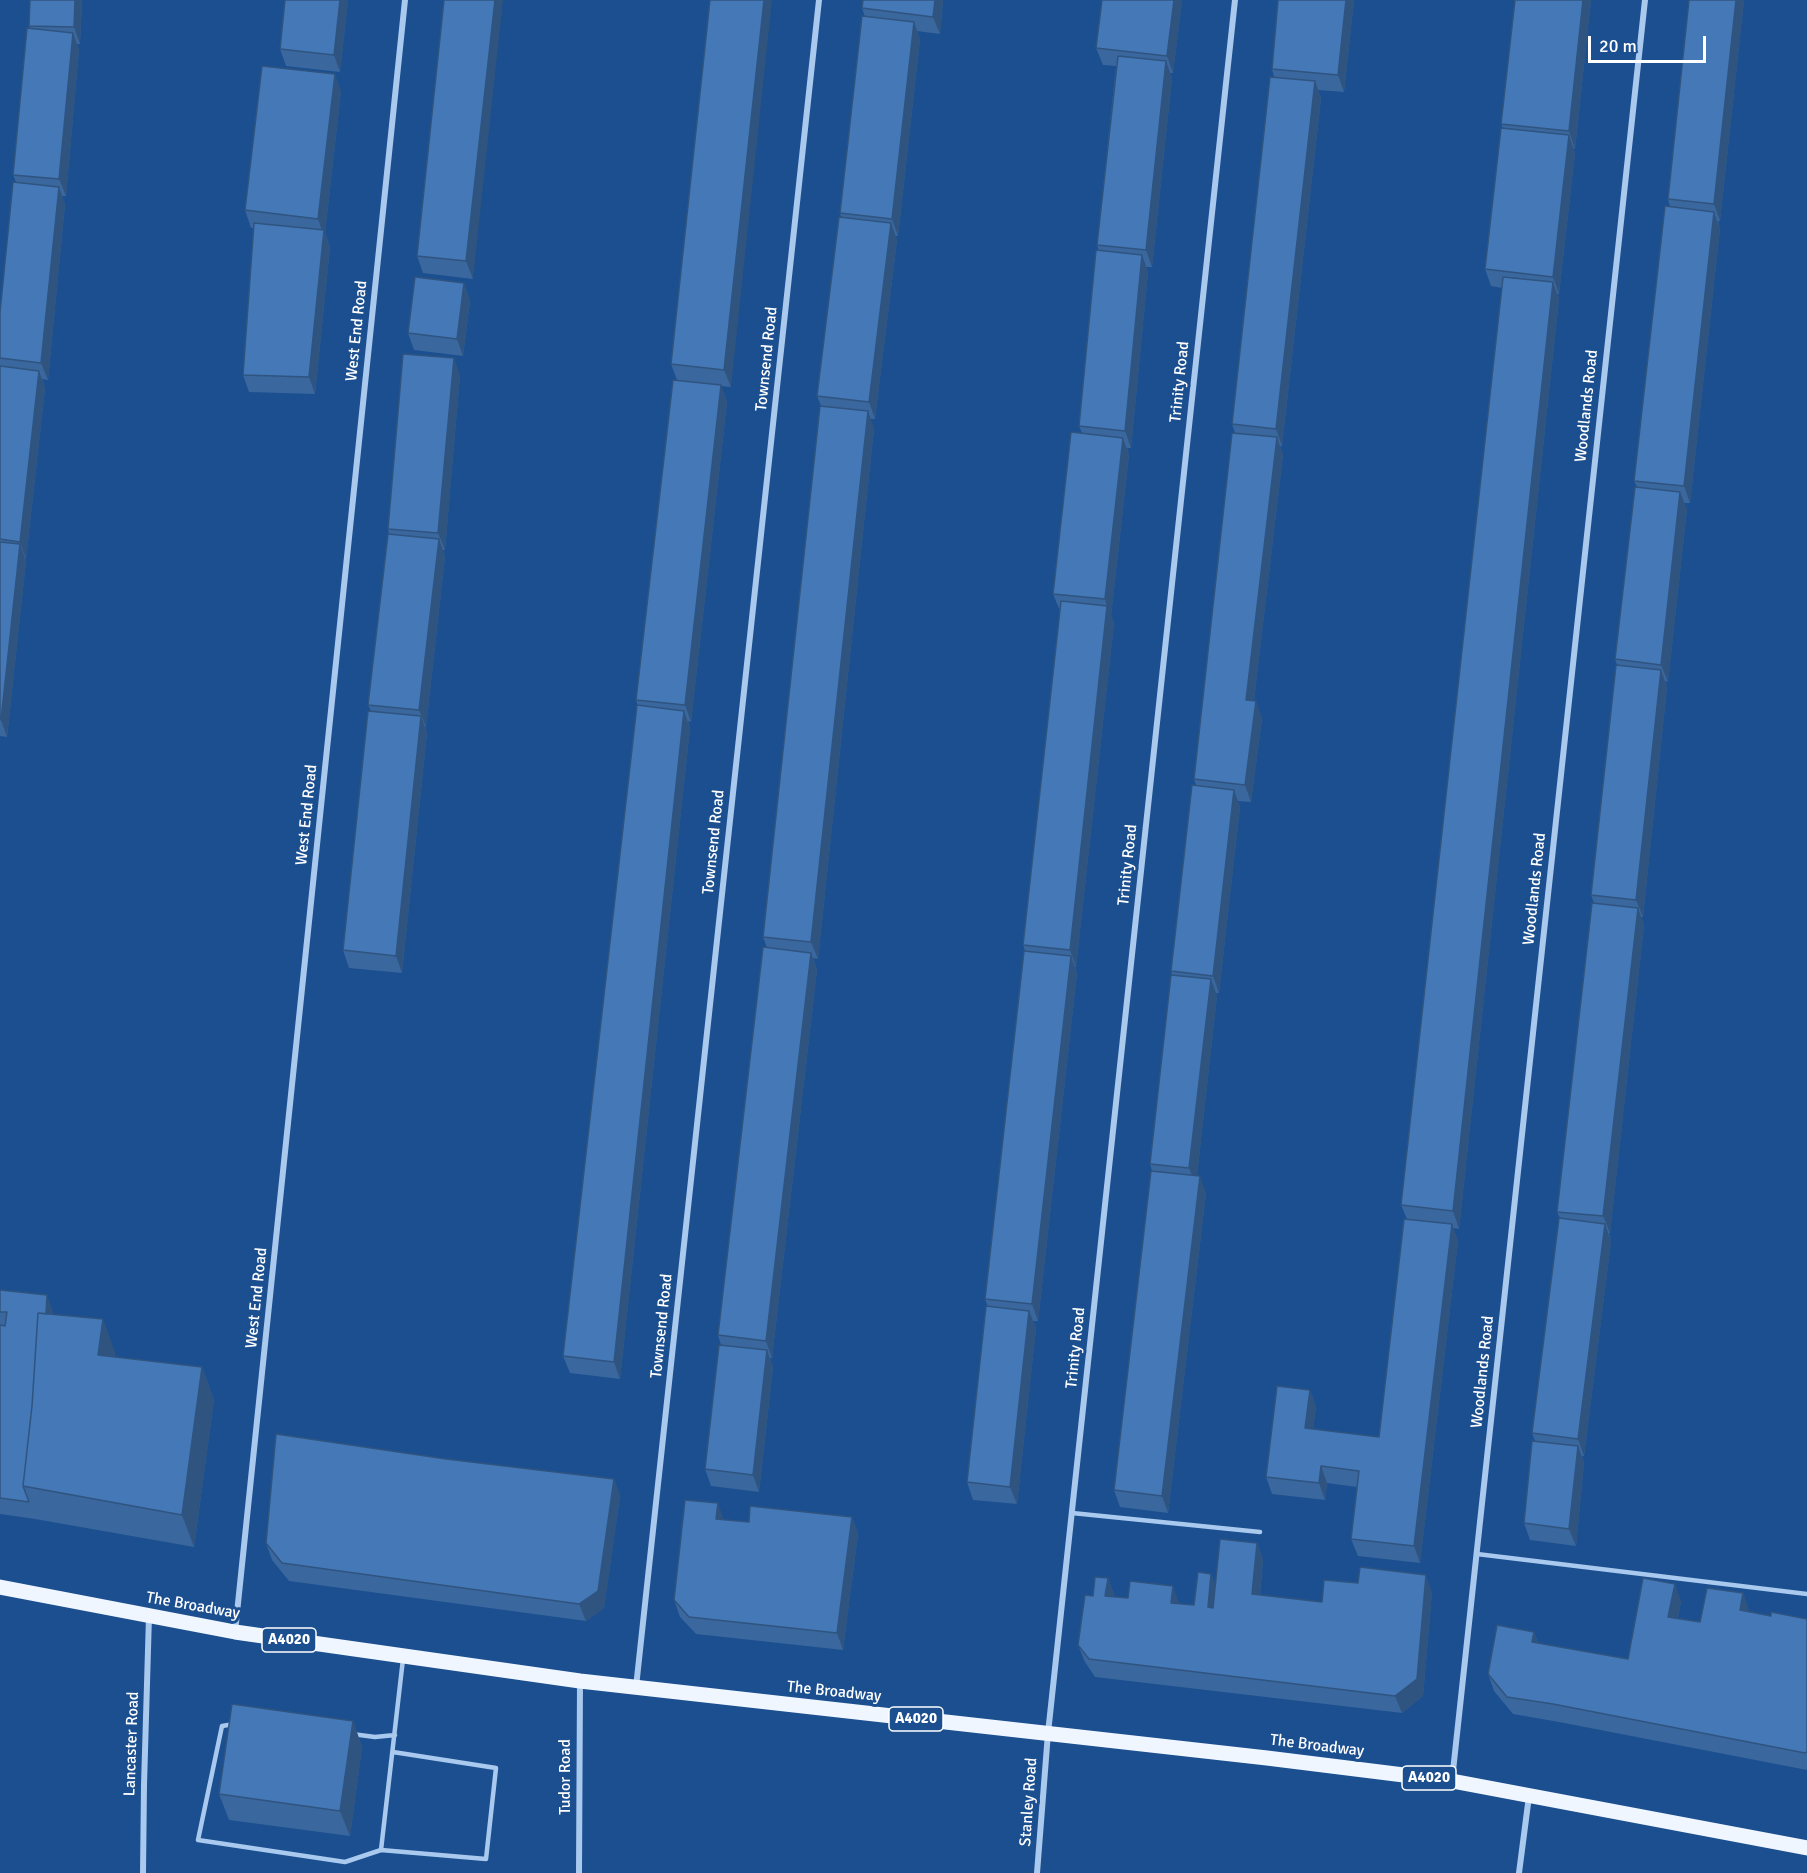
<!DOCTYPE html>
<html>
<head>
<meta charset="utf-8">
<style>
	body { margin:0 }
	#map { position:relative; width:1807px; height:1873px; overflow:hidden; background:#1b4f8f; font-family:Signika,sans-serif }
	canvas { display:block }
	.scale { position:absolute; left:1588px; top:36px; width:118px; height:27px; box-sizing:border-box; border:3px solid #fff; border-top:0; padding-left:8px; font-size:18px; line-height:21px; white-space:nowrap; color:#fff; -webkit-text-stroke:4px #1b4f8f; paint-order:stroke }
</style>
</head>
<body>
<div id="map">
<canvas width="1807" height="1873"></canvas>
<div class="scale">20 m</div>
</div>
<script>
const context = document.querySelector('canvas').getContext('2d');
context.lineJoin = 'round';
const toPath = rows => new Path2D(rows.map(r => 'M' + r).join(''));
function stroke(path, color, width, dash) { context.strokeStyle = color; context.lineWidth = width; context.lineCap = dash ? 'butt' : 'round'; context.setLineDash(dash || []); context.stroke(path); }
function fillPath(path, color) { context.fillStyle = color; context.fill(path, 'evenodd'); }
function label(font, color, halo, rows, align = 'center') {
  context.font = font + ' Signika,sans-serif'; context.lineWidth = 6; context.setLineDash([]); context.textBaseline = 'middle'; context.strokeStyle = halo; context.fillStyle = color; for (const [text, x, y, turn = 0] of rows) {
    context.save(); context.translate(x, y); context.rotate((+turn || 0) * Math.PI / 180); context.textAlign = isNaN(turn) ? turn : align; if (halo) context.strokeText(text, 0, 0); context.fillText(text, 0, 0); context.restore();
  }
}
const service = toPath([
	[1072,1513,1260,1532],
	[1477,1554,1807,1594],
	[234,1724,222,1726,198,1840,345,1862,381,1850],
	[352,1734,375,1737,395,1735],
	[393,1752,496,1768,486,1859,381,1850,403,1659]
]);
const minor = toPath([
	[235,1632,405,0],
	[636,1687,819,0],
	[1452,1780,1645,0],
	[143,1873,144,1785,149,1616],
	[579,1873,580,1682],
	[1037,1873,1048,1733,1235,0],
	[1519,1873,1529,1796]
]);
const primary = toPath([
	[0,1587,235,1632,580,1681,1267,1758,1452,1781,1807,1848]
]);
const wall = toPath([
	[30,0,82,0,80,44,77,44,79,50,66,196,62,196,65,204,48,380,42,379,45,388,26,559,25,559,26,561,7,737,0,736,0,312,16,182,13,175,30,28,29,26],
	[348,0,340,72,286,66,280,49],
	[444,0,473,279,423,273,417,256],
	[710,0,731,387,721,386,727,402,691,722,688,721,690,728,620,1379,570,1373,563,1356,638,706,636,700,677,380,671,364],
	[863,0,943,0,940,34,917,31,920,39,898,236,895,236,897,240,875,419,870,419,874,428,818,959,813,958,817,970,772,1358,770,1358,773,1367,759,1492,711,1486,705,1469,721,1345,718,1335,767,948,763,937,821,406,817,396,841,217,840,213,865,17,862,8],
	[1182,0,1173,73,1170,73,1172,78,1152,267,1146,267,1148,272,1131,448,1127,448,1129,455,1111,616,1114,623,1076,967,1075,967,1077,973,1038,1321,1033,1321,1036,1328,1017,1504,973,1500,967,1482,988,1307,985,1299,1025,951,1023,945,1060,611,1053,594,1082,433,1079,426,1099,251,1097,245,1116,66,1103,65,1096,48],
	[1354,0,1344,92,1318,90,1321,98,1282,446,1280,446,1283,455,1254,700,1262,718,1251,802,1238,801,1240,807,1219,993,1216,993,1217,996,1197,1176,1206,1193,1168,1513,1120,1507,1114,1490,1152,1171,1150,1164,1172,975,1171,971,1196,785,1194,779,1235,433,1232,424,1274,77,1272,69],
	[1591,0,1575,149,1573,148,1575,153,1559,294,1557,294,1559,299,1459,1229,1453,1228,1458,1241,1420,1563,1358,1556,1351,1539,1357,1487,1327,1483,1325,1500,1272,1494,1266,1477,1310,1390,1316,1407,1313,1429,1379,1437,1407,1219,1401,1205,1502,288,1491,286,1485,269,1503,128,1501,124],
	[1689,0,1744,0,1720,221,1718,221,1720,229,1690,503,1684,503,1687,509,1668,682,1665,681,1667,687,1643,917,1641,917,1644,925,1610,1233,1609,1233,1611,1241,1584,1456,1582,1456,1584,1463,1576,1546,1530,1540,1524,1523,1535,1441,1532,1433,1560,1218,1557,1212,1594,903,1591,895,1617,665,1615,659,1637,487,1634,481,1670,207,1668,199],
	[341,91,325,233,330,247,315,394,249,392,243,375,254,228,251,228,245,210],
	[464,283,470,301,463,356,414,350,408,333],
	[460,375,445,550,443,550,445,556,426,727,425,727,427,733,402,973,349,968,343,950,371,711,368,705,389,534,388,529],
	[0,1290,53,1312,53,1315,115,1352,114,1357,202,1367,214,1400,194,1547,35,1519,0,1514],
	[446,1459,614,1479,620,1496,604,1608,586,1621,289,1581,272,1560,266,1543],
	[852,1517,858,1534,843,1650,696,1634,680,1617,674,1600,724,1520,749,1522],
	[1257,1543,1263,1560,1260,1595,1322,1602,1432,1592,1423,1696,1402,1713,1095,1677,1085,1662,1078,1645,1093,1596,1108,1578,1114,1595,1114,1597,1194,1605,1211,1574,1215,1584],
	[1743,1593,1749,1611,1771,1616,1807,1619,1807,1770,1559,1722,1513,1714,1494,1691,1488,1674,1534,1632,1538,1643,1628,1659,1681,1601,1678,1618,1700,1622],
	[353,1721,362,1747,350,1836,229,1820,219,1794]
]);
const shadedWall = toPath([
	[75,0,82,0,80,44,74,27],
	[340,0,348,0,340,72,334,55],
	[495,0,503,0,473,279,466,261],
	[764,0,772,0,731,387,724,370],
	[935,0,943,0,940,34,933,17],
	[1174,0,1182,0,1173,73,1167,56],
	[1346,0,1354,0,1344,92,1338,75],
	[1583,0,1591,0,1575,149,1569,131],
	[1736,0,1744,0,1720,221,1714,204],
	[914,22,920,39,898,236,892,219],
	[73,33,79,50,66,196,59,179],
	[1166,61,1172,78,1152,267,1146,250],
	[335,74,341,91,325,233,330,247,315,394,309,377,323,233,318,219],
	[1315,81,1321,98,1282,446,1276,429],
	[1569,135,1575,153,1559,294,1553,277],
	[59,187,65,204,48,380,41,363],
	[1714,212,1720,229,1690,503,1684,486],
	[891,223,897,240,875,419,869,402],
	[1142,255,1148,272,1131,448,1125,431],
	[1553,282,1559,299,1459,1229,1453,1211],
	[464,283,470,301,463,356,457,339],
	[454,358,460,375,445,550,438,533],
	[39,371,45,388,26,559,20,542],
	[721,385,727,402,691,722,685,705],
	[868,411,874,428,818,959,811,942],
	[1277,437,1283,455,1252,717,1246,700],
	[1123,438,1129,455,1111,616,1114,623,1076,967,1070,950,1107,607,1105,599],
	[1680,492,1687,509,1668,682,1661,665],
	[439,539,445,556,426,727,419,710],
	[20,544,26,561,7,737,1,720],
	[1661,670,1667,687,1643,917,1636,900],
	[1256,701,1262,718,1251,802,1245,785],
	[684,711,690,728,620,1379,614,1362],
	[421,716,427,733,402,973,396,956],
	[1234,790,1240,807,1219,993,1213,976],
	[1638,908,1644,925,1610,1233,1603,1216],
	[811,953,817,970,772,1358,766,1341],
	[1071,956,1077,973,1038,1321,1032,1304],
	[1211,979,1217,996,1196,1185,1189,1168],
	[1200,1176,1206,1193,1168,1513,1162,1496],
	[1452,1224,1458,1241,1420,1563,1414,1546],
	[1605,1224,1611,1241,1584,1456,1578,1439],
	[47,1295,53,1312,44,1439,30,1488],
	[1029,1311,1036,1328,1017,1504,1010,1487],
	[103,1319,115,1352,110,1387,98,1355],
	[767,1350,773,1367,759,1492,753,1475],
	[202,1367,214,1400,194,1547,182,1515],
	[1310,1390,1316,1407,1311,1445,1305,1428],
	[1578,1446,1584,1463,1576,1546,1569,1529],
	[1321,1466,1327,1483,1325,1500,1319,1483],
	[614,1479,620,1496,604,1608,586,1621,579,1604],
	[718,1503,724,1520,716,1519],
	[852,1517,858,1534,843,1650,837,1633],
	[1257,1543,1263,1560,1258,1612,1252,1594],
	[1211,1574,1218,1591,1214,1624,1208,1607],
	[1426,1575,1432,1592,1423,1696,1402,1713,1395,1696],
	[1108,1578,1114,1595,1111,1613,1105,1596],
	[1675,1584,1681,1601,1675,1634,1668,1617],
	[1173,1586,1179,1603,1171,1603],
	[1743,1593,1749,1610,1746,1627,1740,1610],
	[1534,1632,1540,1649,1532,1642],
	[353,1721,362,1747,350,1836,340,1811]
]);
const building = toPath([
	[30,0,75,0,74,27,29,26,30,0],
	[285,0,340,0,334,55,280,49,285,0],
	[444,0,495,0,466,261,417,256,444,0],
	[710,0,764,0,724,370,671,364,710,0],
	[863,0,935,0,933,17,862,8,863,0],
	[1102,0,1174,0,1167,56,1096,48,1102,0],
	[1278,0,1346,0,1338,75,1272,69,1278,0],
	[1515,0,1583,0,1569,131,1501,124,1515,0],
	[1689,0,1736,0,1714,204,1668,199,1689,0],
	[862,16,914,22,892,219,840,213,862,16],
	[27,28,73,33,59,179,13,175,27,28],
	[1118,56,1166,61,1146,250,1097,245,1118,56],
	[262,66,335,74,318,219,245,210,262,66],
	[1270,77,1315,81,1276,429,1232,424,1270,77],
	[1501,128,1569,135,1553,277,1485,269,1501,128],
	[13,182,59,187,41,363,0,358,0,312,13,182],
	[1665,206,1714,212,1684,486,1634,481,1665,206],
	[839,217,891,223,869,402,817,396,839,217],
	[254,223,324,230,309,377,243,375,254,223],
	[1096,250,1142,255,1125,431,1079,426,1096,250],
	[415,277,464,283,457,339,408,333,415,277],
	[1503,277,1553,282,1453,1211,1401,1205,1503,277],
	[403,354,454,358,438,533,388,529,403,354],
	[0,366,39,371,20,542,0,539,0,366],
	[673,380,721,385,685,705,636,700,673,380],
	[820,406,868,411,811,942,763,937,820,406],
	[1071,432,1123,438,1105,599,1053,594,1071,432],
	[1232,433,1277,437,1246,700,1256,701,1245,785,1194,779,1232,433],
	[1635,487,1680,492,1661,665,1615,659,1635,487],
	[388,534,439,539,419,710,368,705,388,534],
	[0,542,20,544,1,720,0,719,0,542],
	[1061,601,1107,606,1070,950,1023,945,1061,601],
	[1616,665,1661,670,1636,900,1591,895,1616,665],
	[637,705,684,711,614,1362,563,1356,637,705],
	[368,711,421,716,396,956,343,950,368,711],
	[1192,785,1234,790,1213,976,1171,971,1192,785],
	[1592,903,1638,908,1603,1216,1557,1212,1592,903],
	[763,947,811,953,766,1341,718,1335,763,947],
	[1024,951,1071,956,1032,1304,985,1299,1024,951],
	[1171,975,1211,979,1189,1168,1150,1164,1171,975],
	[1151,1171,1200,1176,1162,1496,1114,1490,1151,1171],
	[1559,1218,1605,1224,1578,1439,1532,1433,1559,1218],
	[1404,1219,1452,1224,1414,1546,1351,1539,1359,1471,1321,1466,1319,1483,1266,1477,1277,1386,1310,1390,1305,1428,1379,1437,1404,1219],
	[0,1290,47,1295,46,1314,38,1313,32,1406,23,1486,29,1502,0,1498,0,1325,5,1326,7,1312,0,1312,0,1290],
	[986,1306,1029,1311,1010,1487,967,1482,986,1306],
	[38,1313,103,1319,98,1355,202,1367,182,1515,23,1486,32,1406,38,1313],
	[719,1345,767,1350,753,1475,705,1469,719,1345],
	[276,1434,446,1459,614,1479,598,1591,579,1604,282,1563,266,1543,276,1434],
	[1532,1441,1578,1446,1569,1529,1524,1523,1532,1441],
	[685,1500,718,1503,716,1519,749,1522,750,1506,852,1517,837,1633,689,1617,674,1600,685,1500],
	[1220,1539,1257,1543,1252,1594,1322,1602,1324,1580,1358,1583,1360,1567,1426,1575,1417,1679,1395,1696,1089,1659,1078,1645,1085,1595,1093,1596,1095,1577,1108,1578,1105,1596,1128,1598,1130,1581,1173,1586,1171,1603,1194,1605,1198,1572,1211,1574,1208,1607,1213,1608,1220,1539],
	[1643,1578,1675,1584,1668,1617,1700,1622,1707,1588,1743,1593,1740,1610,1771,1616,1771,1612,1807,1619,1807,1752,1805,1753,1553,1704,1507,1697,1488,1674,1497,1625,1534,1632,1532,1642,1628,1659,1643,1578],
	[232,1704,353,1721,340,1811,219,1794,232,1704]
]);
const shields = [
	[289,1640,54],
	[916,1719,54],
	[1429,1778,54]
];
const shieldNames = [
	["A4020",289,1640],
	["A4020",916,1719],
	["A4020",1429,1778]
];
const streetNames = [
	["West End Road",357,331,-84],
	["Townsend Road",767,359,-84],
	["Trinity Road",1180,382,-84],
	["Woodlands Road",1587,406,-84],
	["West End Road",307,815,-84],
	["Townsend Road",714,842,-84],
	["Trinity Road",1128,865,-84],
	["Woodlands Road",1535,889,-84],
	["West End Road",257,1298,-84],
	["Townsend Road",662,1326,-84],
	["Trinity Road",1076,1348,-84],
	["Woodlands Road",1483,1372,-84],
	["The Broadway",193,1606,10],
	["The Broadway",834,1692,6],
	["Lancaster Road",132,1744,-88],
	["The Broadway",1317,1746,7],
	["Tudor Road",566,1777,-90],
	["Stanley Road",1029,1802,-86]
];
stroke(service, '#a9c9ee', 4.5);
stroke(minor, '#a9c9ee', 6);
stroke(primary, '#f0f6ff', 15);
fillPath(wall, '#3a679d');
fillPath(shadedWall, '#305480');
fillPath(building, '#4478b7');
stroke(building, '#305480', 1.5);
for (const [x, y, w] of shields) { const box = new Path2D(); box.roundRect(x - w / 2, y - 12, w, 24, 4.5); context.fillStyle = '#1b4f8f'; context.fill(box); stroke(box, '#fff', 1.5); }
label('bold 15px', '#fff', null, shieldNames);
label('16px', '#fff', '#1b4f8f', streetNames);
</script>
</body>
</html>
